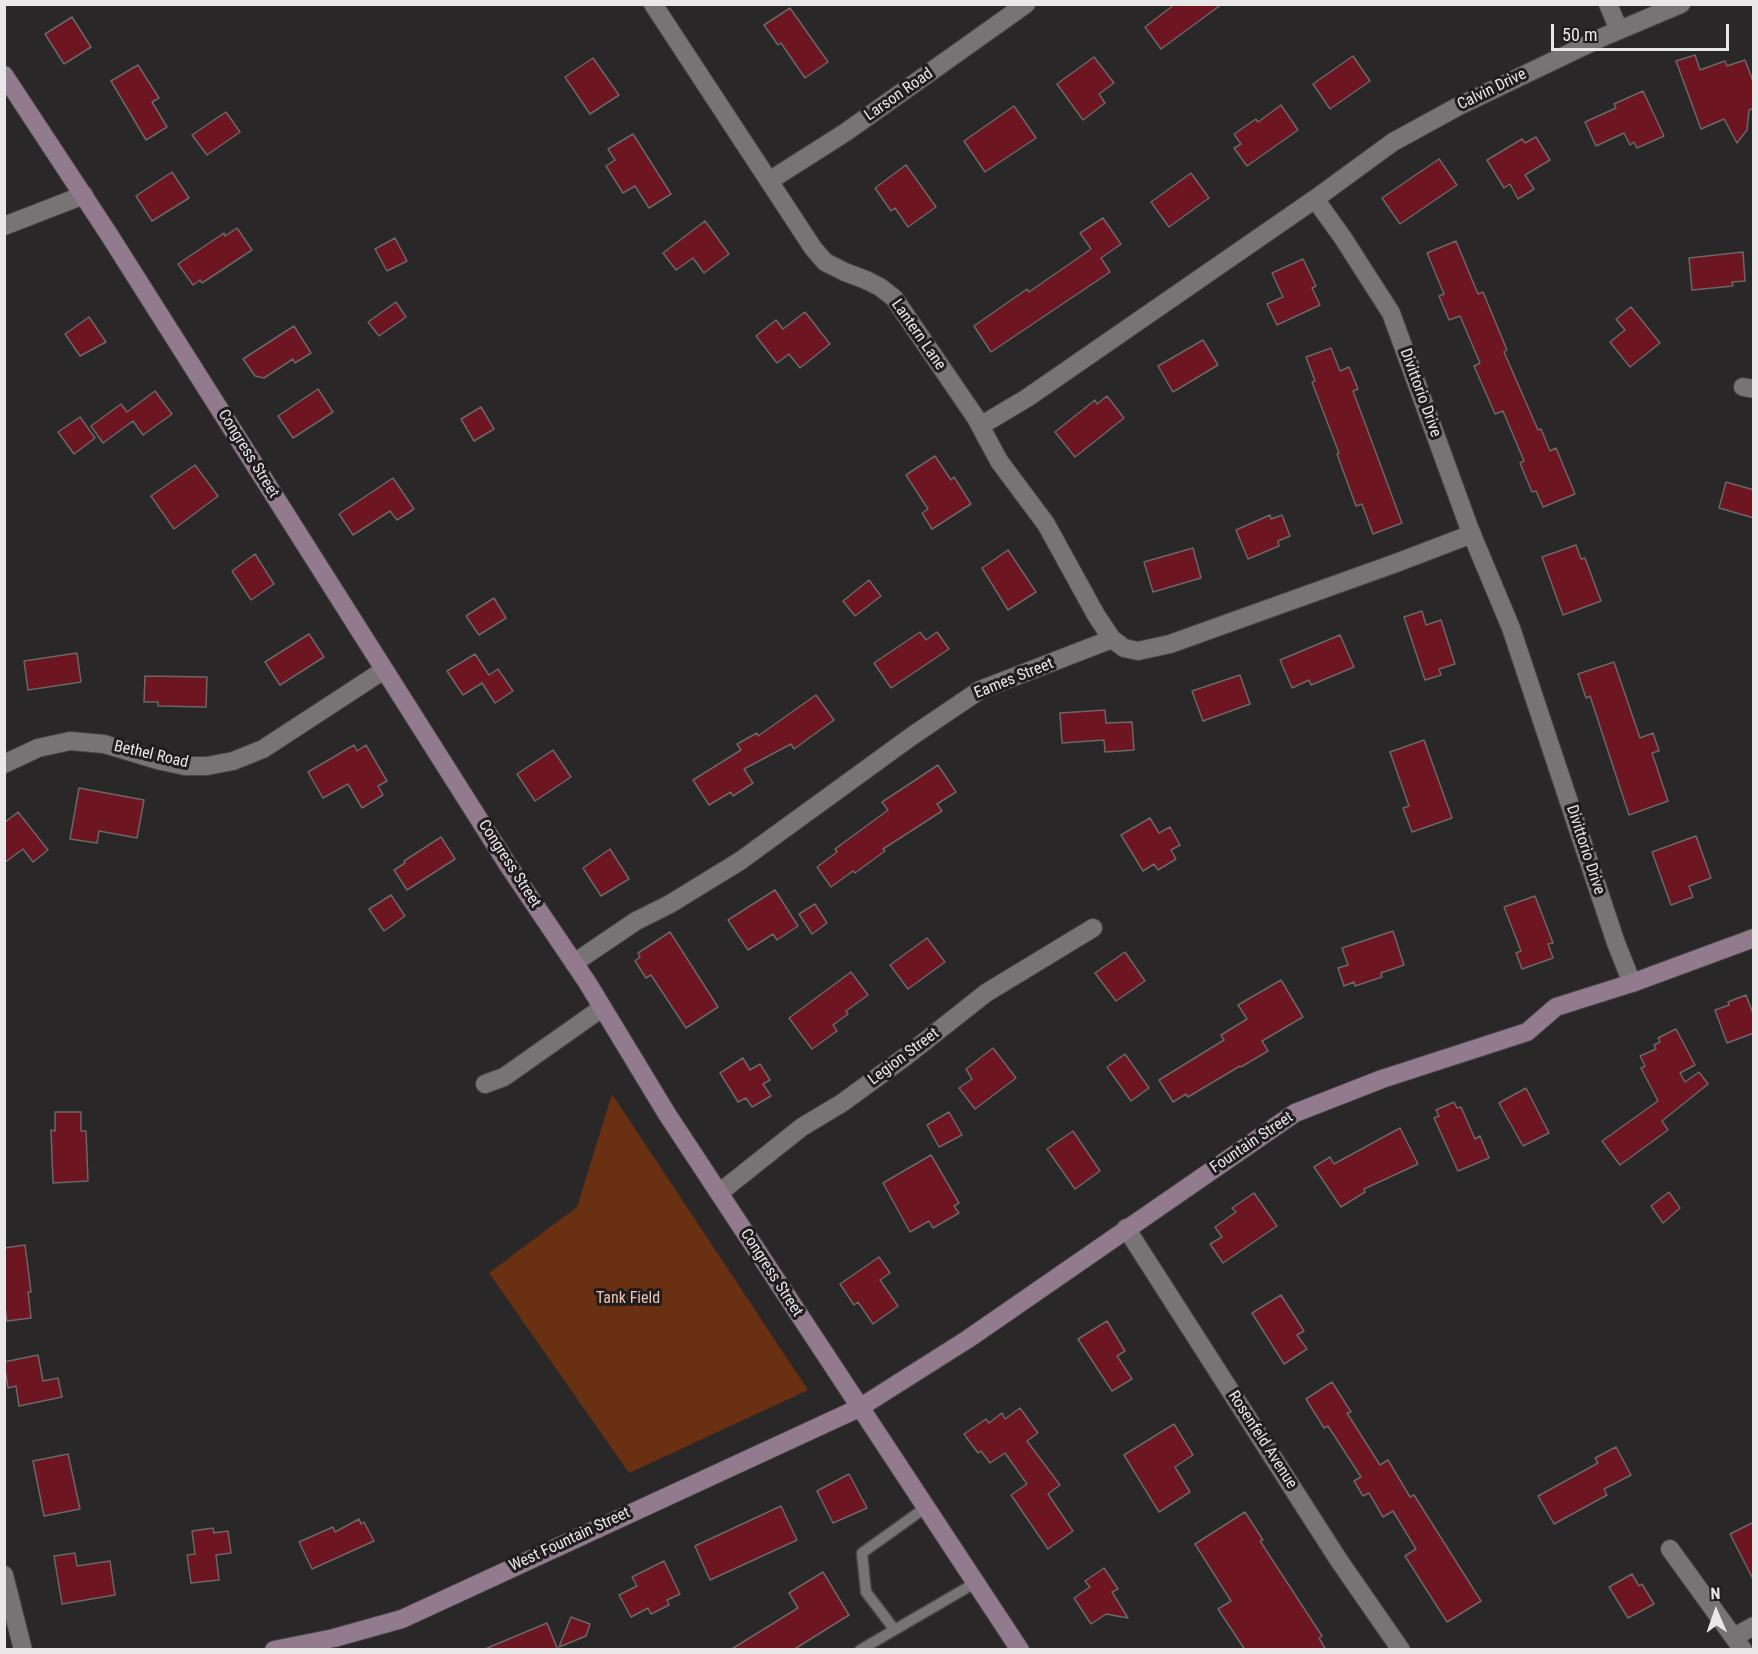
<!DOCTYPE html>
<html>
<head>
<meta charset="utf-8">
<style>
	body { margin:0 }
	#map { position:relative; width:1758px; height:1654px; overflow:hidden; background:#2a2728; font-family:"Roboto Condensed",sans-serif }
	canvas { display:block }
	.frame { position:absolute; inset:0; border:6px solid #e9e7e7; pointer-events:none }
	.north { position:absolute; left:1686px; top:1582px; width:60px; height:60px; -webkit-text-stroke:4px #201d1e; paint-order:stroke; rotate:358deg; font-size:16px; font-weight:700; line-height:24px; text-align:center; color:#e9e7e7 }
	.north::after { content:''; display:block; margin:auto; width:21px; height:27px; background:#e9e7e7; clip-path:polygon(50% 0,100% 100%,50% 72%,0 100%) }
	.scale { position:absolute; left:1551px; top:24px; width:178px; height:27px; box-sizing:border-box; border:3px solid #e9e7e7; border-top:0; padding-left:8px; font-size:18px; line-height:21px; white-space:nowrap; color:#e9e7e7; -webkit-text-stroke:4px #201d1e; paint-order:stroke }
</style>
</head>
<body>
<div id="map">
<canvas width="1758" height="1654"></canvas>
<div class="frame"></div>
<div class="north">N</div>
<div class="scale">50 m</div>
</div>
<script>
const context = document.querySelector('canvas').getContext('2d');
context.lineJoin = 'round';
function fillPath(path, color) { context.fillStyle = color; context.fill(path, 'evenodd'); }
const toPath = rows => new Path2D(rows.map(r => 'M' + r).join(''));
function stroke(path, color, width, dash) { context.strokeStyle = color; context.lineWidth = width; context.lineCap = dash ? 'butt' : 'round'; context.setLineDash(dash || []); context.stroke(path); }
function label(font, color, halo, rows, align = 'center') {
  context.font = font + ' "Roboto Condensed",sans-serif'; context.lineWidth = 6; context.setLineDash([]); context.textBaseline = 'middle'; context.strokeStyle = halo; context.fillStyle = color; for (const [text, x, y, turn = 0] of rows) {
    context.save(); context.translate(x, y); context.rotate((+turn || 0) * Math.PI / 180); context.textAlign = isNaN(turn) ? turn : align; if (halo) context.strokeText(text, 0, 0); context.fillText(text, 0, 0); context.restore();
  }
}
const green = toPath([
	[612,1094,808,1390,629,1473,489,1273,577,1207]
]);
const building = toPath([
	[1175,4,1222,4,1161,49,1145,27,1175,4],
	[790,8,828,62,805,78,781,43,778,45,764,25,790,8],
	[72,17,91,47,64,64,45,34,72,17],
	[1695,55,1700,70,1725,61,1727,66,1745,60,1754,84,1754,108,1749,110,1747,130,1737,143,1724,119,1701,129,1676,61,1695,55],
	[1353,56,1370,81,1330,109,1313,84,1353,56],
	[1094,57,1114,83,1099,94,1105,103,1083,120,1057,84,1094,57],
	[593,58,619,95,590,114,565,77,593,58],
	[138,65,159,98,152,102,167,127,146,140,111,81,138,65],
	[1643,91,1664,136,1637,148,1634,142,1630,145,1624,133,1596,146,1585,122,1616,108,1614,104,1643,91],
	[1281,105,1298,130,1247,166,1234,148,1241,144,1234,134,1256,119,1258,122,1281,105],
	[1014,106,1036,138,985,172,964,141,1014,106],
	[226,112,240,132,207,155,192,135,226,112],
	[633,134,671,194,649,208,635,186,623,193,606,166,615,160,608,149,633,134],
	[1536,137,1550,160,1525,175,1534,189,1518,199,1510,184,1504,188,1487,160,1522,139,1525,143,1536,137],
	[1439,159,1457,185,1400,224,1382,198,1439,159],
	[906,165,936,207,908,227,895,208,891,211,875,188,906,165],
	[172,172,189,198,152,221,136,196,172,172],
	[1191,173,1209,198,1169,227,1151,202,1191,173],
	[1103,218,1121,244,1101,258,1110,272,991,352,974,326,1027,289,1029,292,1091,249,1080,233,1103,218],
	[705,221,729,254,704,273,693,258,676,270,663,253,705,221],
	[237,228,252,250,202,283,200,280,193,285,178,264,224,233,225,236,237,228],
	[395,238,407,261,387,271,375,249,395,238],
	[1456,241,1478,294,1483,292,1507,350,1504,352,1538,430,1541,429,1550,451,1556,448,1575,494,1543,507,1536,491,1532,492,1520,463,1524,461,1503,411,1495,414,1474,366,1480,363,1460,316,1449,320,1439,296,1444,294,1427,253,1456,241],
	[1743,252,1745,281,1732,282,1733,286,1692,290,1689,258,1743,252],
	[1303,259,1316,286,1312,288,1320,305,1277,325,1267,304,1283,297,1272,273,1303,259],
	[396,302,406,317,379,336,368,322,396,302],
	[1631,307,1660,343,1630,367,1610,342,1625,330,1616,319,1631,307],
	[805,312,830,344,800,368,789,354,777,363,756,336,776,320,783,329,805,312],
	[89,317,106,342,80,356,65,334,89,317],
	[294,326,311,353,295,363,293,359,264,378,255,376,243,359,294,326],
	[1203,340,1218,365,1173,392,1158,366,1203,340],
	[1331,348,1340,371,1349,367,1358,389,1353,391,1402,523,1373,534,1362,504,1356,506,1337,454,1339,453,1312,382,1315,381,1306,357,1331,348],
	[318,389,333,412,293,438,278,416,318,389],
	[155,391,172,414,143,435,133,421,103,443,91,426,121,404,127,412,155,391],
	[1107,396,1124,418,1075,457,1055,432,1095,400,1097,404,1107,396],
	[481,407,494,429,474,441,461,419,481,407],
	[80,417,95,438,74,454,58,432,80,417],
	[935,456,951,480,954,477,971,504,932,529,922,513,928,509,906,475,935,456],
	[195,465,218,496,174,529,151,496,195,465],
	[393,478,414,509,397,520,390,511,353,535,339,514,393,478],
	[1726,482,1754,490,1754,518,1719,508,1726,482],
	[1270,515,1271,519,1282,515,1290,536,1278,541,1279,546,1248,559,1236,530,1270,515],
	[1576,545,1581,559,1585,558,1601,601,1563,615,1542,557,1576,545],
	[1193,548,1201,578,1153,592,1144,562,1193,548],
	[1008,550,1036,592,1008,610,982,568,1008,550],
	[255,554,274,584,251,600,232,571,255,554],
	[869,580,881,596,855,616,843,601,869,580],
	[494,598,506,618,479,635,466,616,494,598],
	[1422,611,1426,625,1441,620,1455,664,1439,669,1441,675,1425,680,1404,617,1422,611],
	[920,632,926,640,937,632,949,649,891,688,874,663,920,632],
	[309,634,324,657,280,685,265,662,309,634],
	[1340,635,1354,667,1311,685,1309,680,1292,688,1280,660,1340,635],
	[77,653,81,682,28,690,24,661,77,653],
	[475,654,489,675,498,669,513,691,495,703,482,683,463,695,447,671,475,654],
	[1614,662,1640,738,1653,733,1659,751,1652,753,1668,801,1629,815,1590,696,1586,698,1578,674,1614,662],
	[1240,675,1250,704,1203,721,1192,691,1240,675],
	[145,676,207,677,206,707,158,706,158,702,144,702,145,676],
	[816,695,834,720,794,749,791,744,744,769,753,783,733,796,731,792,709,805,693,780,741,750,737,744,757,733,758,736,816,695],
	[1105,710,1106,723,1132,722,1134,750,1105,752,1104,740,1062,743,1060,713,1105,710],
	[1424,740,1452,818,1412,832,1403,808,1409,806,1390,752,1424,740],
	[354,745,357,751,366,745,387,781,378,786,383,795,362,808,348,784,323,798,308,772,354,745],
	[553,750,571,777,535,801,517,774,553,750],
	[938,765,956,792,937,804,942,811,883,849,885,851,855,873,853,871,831,887,817,867,837,852,835,849,888,810,882,802,938,765],
	[79,788,144,800,137,838,99,831,97,843,70,839,79,788],
	[18,812,48,850,33,862,23,849,4,863,4,823,18,812],
	[1150,818,1159,833,1170,827,1180,845,1171,850,1176,859,1158,870,1154,864,1143,871,1121,835,1150,818],
	[1696,836,1711,878,1689,886,1693,897,1671,905,1652,852,1696,836],
	[441,837,455,859,407,890,394,870,405,863,404,861,441,837],
	[610,849,629,879,601,896,583,868,610,849],
	[775,890,798,926,777,940,773,934,748,950,728,920,775,890],
	[391,895,405,916,384,931,369,909,391,895],
	[1535,896,1553,943,1548,944,1553,958,1522,969,1516,953,1521,951,1504,907,1535,896],
	[815,904,827,923,812,934,799,914,815,904],
	[1393,931,1404,965,1381,973,1382,977,1355,986,1354,982,1344,986,1338,968,1348,965,1342,948,1393,931],
	[670,932,718,1007,686,1028,651,975,646,978,635,961,640,957,638,953,670,932],
	[927,938,945,962,908,989,890,965,927,938],
	[1125,952,1145,981,1116,1001,1095,973,1125,952],
	[851,972,868,995,846,1011,848,1014,833,1025,837,1031,812,1049,789,1018,851,972],
	[1281,980,1303,1017,1262,1041,1268,1051,1241,1067,1240,1066,1188,1097,1186,1094,1173,1102,1159,1080,1224,1040,1221,1035,1247,1019,1238,1005,1281,980],
	[1746,995,1754,1016,1754,1033,1727,1043,1715,1010,1729,1005,1728,1002,1746,995],
	[1676,1029,1695,1065,1680,1073,1685,1082,1699,1072,1708,1084,1662,1121,1668,1130,1620,1165,1602,1141,1658,1101,1641,1068,1645,1066,1640,1056,1656,1049,1654,1045,1660,1042,1658,1038,1676,1029],
	[993,1048,1016,1078,975,1109,959,1088,972,1079,966,1069,993,1048],
	[1125,1054,1149,1088,1131,1101,1107,1067,1125,1054],
	[743,1058,750,1070,760,1064,770,1080,763,1084,771,1096,752,1107,746,1098,738,1102,720,1073,743,1058],
	[1526,1088,1549,1133,1523,1146,1499,1103,1526,1088],
	[1454,1102,1457,1108,1461,1107,1475,1139,1480,1136,1489,1158,1458,1171,1434,1118,1439,1116,1436,1110,1454,1102],
	[55,1112,81,1112,81,1131,86,1131,88,1181,53,1183,51,1130,55,1131,55,1112],
	[949,1112,962,1135,939,1147,927,1125,949,1112],
	[1400,1128,1418,1164,1364,1189,1365,1192,1341,1207,1314,1167,1330,1157,1334,1164,1400,1128],
	[1073,1131,1100,1171,1075,1189,1047,1149,1073,1131],
	[931,1155,959,1203,954,1206,959,1213,933,1228,929,1221,910,1232,883,1183,931,1155],
	[1669,1192,1680,1208,1663,1223,1651,1206,1669,1192],
	[1254,1193,1277,1226,1223,1263,1210,1244,1222,1237,1215,1227,1236,1212,1232,1208,1254,1193],
	[25,1245,31,1292,28,1292,31,1318,7,1321,4,1301,4,1248,25,1245],
	[879,1257,890,1273,880,1280,898,1306,873,1324,858,1302,854,1305,840,1284,879,1257],
	[1281,1295,1304,1331,1297,1335,1307,1349,1284,1364,1252,1313,1281,1295],
	[1107,1321,1125,1351,1117,1356,1132,1379,1112,1391,1078,1339,1107,1321],
	[38,1355,43,1381,58,1378,62,1397,19,1406,16,1386,8,1388,4,1362,38,1355],
	[1332,1382,1351,1412,1347,1413,1380,1465,1388,1460,1410,1497,1414,1495,1481,1601,1447,1622,1405,1556,1416,1549,1393,1511,1383,1517,1369,1493,1363,1496,1354,1481,1361,1477,1328,1426,1324,1428,1306,1399,1332,1382],
	[1020,1408,1038,1433,1027,1441,1060,1485,1048,1494,1073,1531,1048,1549,1011,1495,1027,1484,1005,1453,990,1463,981,1451,978,1453,964,1434,986,1419,989,1423,1002,1413,1005,1419,1020,1408],
	[1174,1424,1193,1455,1175,1467,1190,1492,1159,1512,1124,1455,1174,1424],
	[1616,1447,1631,1475,1604,1489,1607,1495,1554,1524,1538,1496,1598,1463,1595,1458,1616,1447],
	[68,1454,80,1509,44,1516,33,1461,68,1454],
	[849,1474,867,1508,833,1523,817,1491,849,1474],
	[781,1506,797,1540,710,1580,695,1546,781,1506],
	[1245,1512,1263,1540,1260,1541,1322,1636,1319,1638,1326,1650,1245,1650,1218,1609,1231,1601,1195,1544,1245,1512],
	[359,1519,361,1524,364,1522,374,1541,312,1569,299,1542,333,1527,335,1532,359,1519],
	[1754,1522,1754,1581,1730,1534,1754,1522],
	[213,1528,214,1533,228,1531,231,1553,216,1555,219,1580,191,1583,187,1555,195,1554,192,1531,213,1528],
	[75,1553,77,1566,110,1561,115,1595,62,1604,54,1556,75,1553],
	[664,1561,680,1594,667,1600,669,1605,651,1614,648,1608,631,1617,619,1595,637,1586,632,1577,664,1561],
	[1104,1568,1118,1589,1112,1592,1128,1618,1106,1614,1091,1624,1074,1598,1090,1587,1085,1581,1104,1568],
	[823,1572,849,1615,793,1650,730,1650,798,1608,789,1593,823,1572],
	[1632,1574,1639,1586,1642,1584,1654,1604,1628,1618,1609,1587,1632,1574],
	[571,1617,590,1624,586,1636,559,1647,571,1617],
	[547,1623,558,1650,485,1650,485,1649,547,1623]
]);
const lane = toPath([
	[894,1629,866,1592,862,1553,925,1508],
	[860,1650,975,1583]
]);
const street = toPath([
	[653,4,813,248,825,262,845,272,866,280,880,287,894,298,976,418,999,461,1046,524,1096,615,1112,639],
	[1608,4,1619,30],
	[769,181,846,132,1026,4],
	[1315,199,1393,142,1457,107,1603,37,1681,4],
	[4,226,84,195],
	[1743,387,1754,389],
	[980,426,1027,398,1315,199,1343,238,1391,313,1470,530,1511,628,1616,943,1632,983],
	[4,764,38,748,70,741,104,744,157,760,185,766,207,766,233,761,263,749,384,670],
	[574,963,636,921,670,904,740,861,912,736,980,690,1112,639,1124,648,1138,651,1170,644,1396,563,1472,534],
	[485,1084,504,1077,602,1008],
	[719,1193,802,1127,842,1103,905,1057,986,993,1093,928],
	[1126,1228,1338,1559,1401,1650],
	[1670,1549,1743,1650],
	[4,1575,23,1650],
	[1734,1637,1754,1626]
]);
const secondary = toPath([
	[4,75,108,233,508,865,587,982,667,1114,1020,1650],
	[274,1650,334,1638,402,1619,859,1408,968,1339,1295,1113,1382,1079,1527,1032,1556,1007,1632,983,1754,938]
]);
const streetNames = [
	["Calvin Drive",1492,90,-26],
	["Larson Road",899,95,-35],
	["Lantern Lane",918,335,55],
	["Divittorio Drive",1420,393,70],
	["Congress Street",248,454,58],
	["Eames Street",1014,679,-22],
	["Bethel Road",151,755,13],
	["Divittorio Drive",1585,850,72],
	["Congress Street",509,864,57],
	["Legion Street",904,1057,-37],
	["Fountain Street",1252,1143,-34],
	["Congress Street",771,1273,57],
	["Rosenfeld Avenue",1262,1440,57],
	["West Fountain Street",570,1540,-25]
];
const parkNames = [
	["Tank Field",628,1299]
];
fillPath(green, '#6a3012');
fillPath(building, '#6d1520');
stroke(building, '#6b6767', 1.5);
stroke(lane, '#464444', 13);
stroke(street, '#464444', 20);
stroke(secondary, '#464444', 20);
stroke(lane, '#787475', 10);
stroke(street, '#787475', 18);
stroke(secondary, '#937b8f', 18);
label('16px', '#e9e7e7', '#201d1e', streetNames);
label('16px', '#f2c3af', '#201d1e', parkNames);
</script>
</body>
</html>
